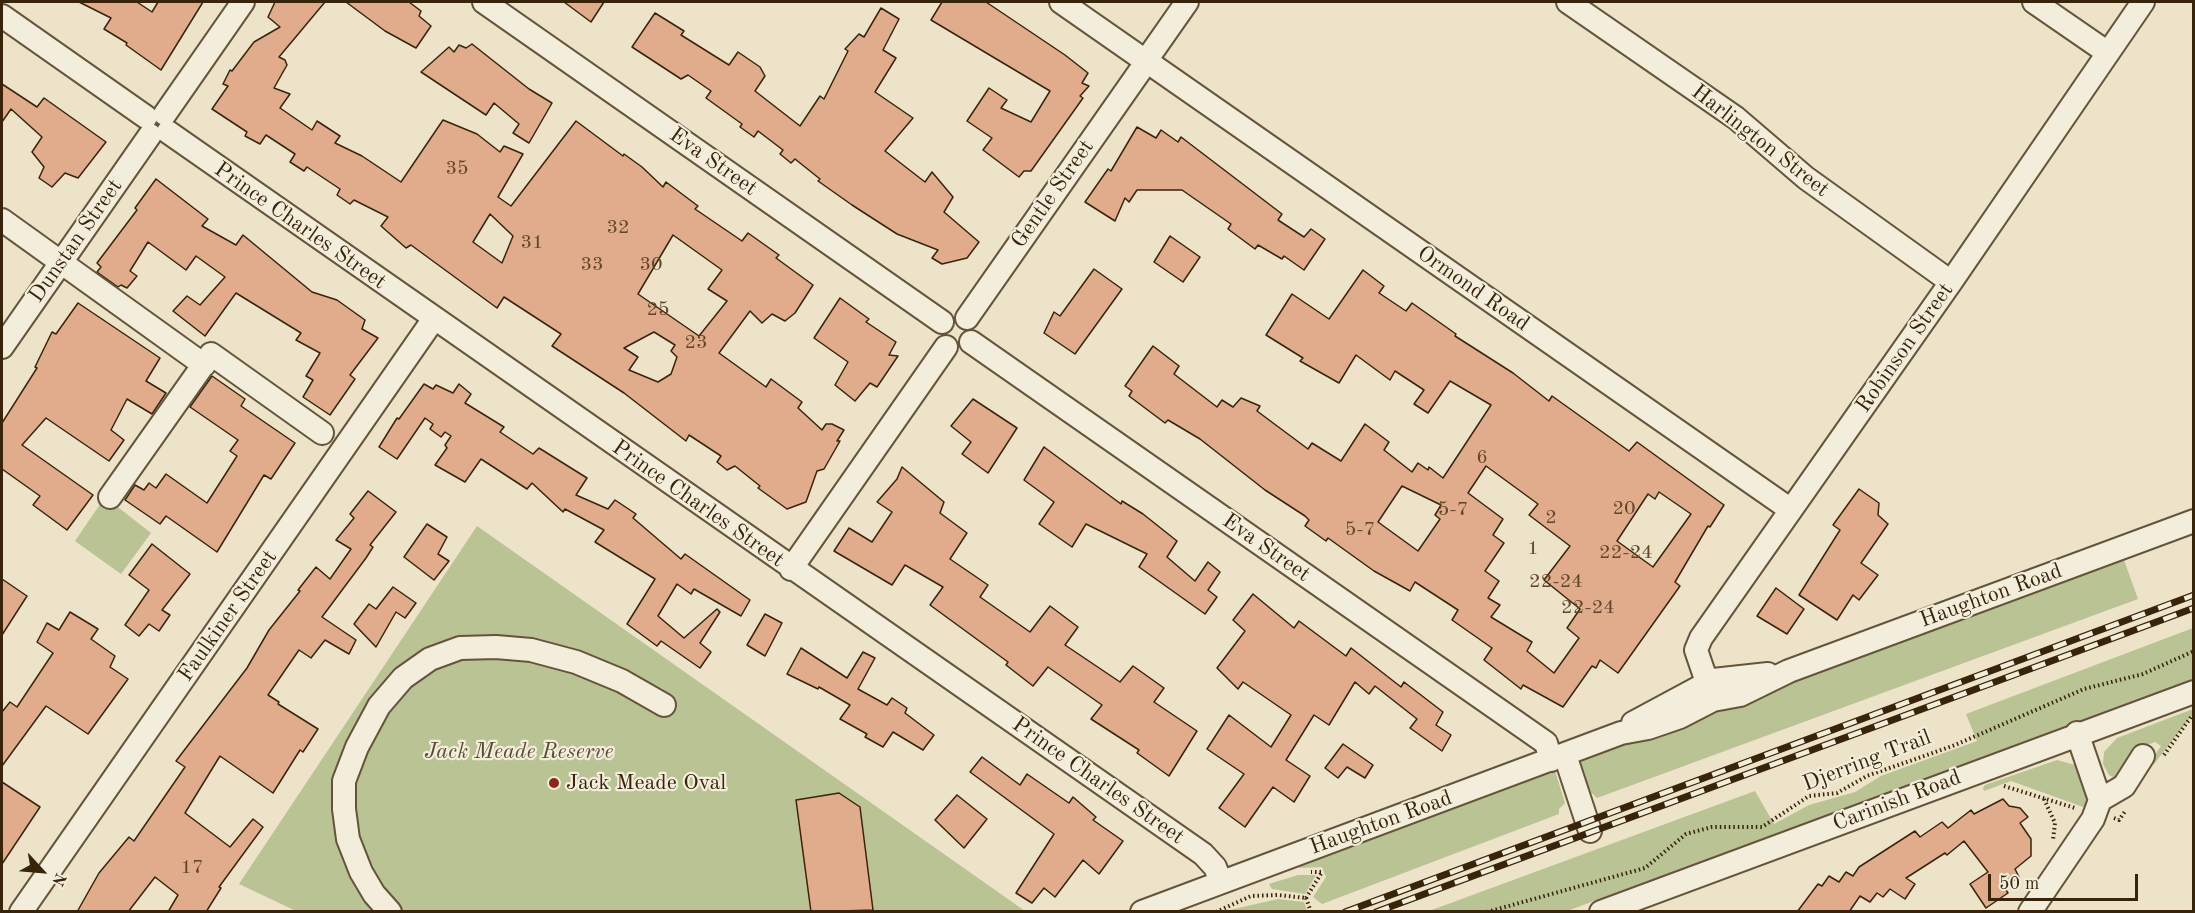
<!DOCTYPE html>
<html>
<head>
<meta charset="utf-8">
<style>
	body { margin:0 }
	#map { position:relative; width:2195px; height:913px; overflow:hidden; background:#ece3c8; font-family:"Old Standard TT",serif }
	canvas { display:block }
	.frame { position:absolute; inset:0; border:3px solid #38240b; pointer-events:none }
	.north { position:absolute; left:12px; top:841px; width:60px; height:60px; -webkit-text-stroke:4px #f3eddb; paint-order:stroke; rotate:116deg; font-size:16px; font-weight:700; line-height:24px; text-align:center; color:#38240b }
	.north::after { content:''; display:block; margin:auto; width:21px; height:27px; background:#38240b; clip-path:polygon(50% 0,100% 100%,50% 72%,0 100%) }
	.scale { position:absolute; left:1988px; top:874px; width:150px; height:27px; box-sizing:border-box; border:3px solid #38240b; border-top:0; padding-left:8px; font-size:18px; line-height:21px; white-space:nowrap; color:#38240b; -webkit-text-stroke:4px #f3eddb; paint-order:stroke }
</style>
</head>
<body>
<div id="map">
<canvas width="2195" height="913"></canvas>
<div class="frame"></div>
<div class="north">N</div>
<div class="scale">50 m</div>
</div>
<script>
const context = document.querySelector('canvas').getContext('2d');
context.lineJoin = 'round';
function fillPath(path, color) { context.fillStyle = color; context.fill(path, 'evenodd'); }
const toPath = rows => new Path2D(rows.map(r => 'M' + r).join(''));
function stroke(path, color, width, dash) { context.strokeStyle = color; context.lineWidth = width; context.lineCap = dash ? 'butt' : 'round'; context.setLineDash(dash || []); context.stroke(path); }
function label(font, color, halo, rows, align = 'center') {
  context.font = font + ' "Old Standard TT",serif'; context.lineWidth = 4.5; context.setLineDash([]); context.textBaseline = 'middle'; context.strokeStyle = halo; context.fillStyle = color; for (const [text, x, y, turn = 0] of rows) {
    context.save(); context.translate(x, y); context.rotate((+turn || 0) * Math.PI / 180); context.textAlign = isNaN(turn) ? turn : align; if (halo) context.strokeText(text, 0, 0); context.fillText(text, 0, 0); context.restore();
  }
}
const green = toPath([
	[105,497,151,533,121,574,75,541],
	[477,526,1025,911,298,912,239,884],
	[2124,560,2138,599,1597,798,1586,788,1578,761,1693,721,1707,710,1736,703],
	[2193,628,2193,680,1567,911,1429,911,1755,791,1774,824,1809,805,1855,792,1881,776,1977,741,1966,714],
	[2193,709,2193,714,2154,764,2150,762,2161,746,2155,742,2141,747,2116,779,2109,775,2103,764,2104,752,2117,738],
	[2057,760,2075,765,2084,777,2089,798,2086,808,2011,781,1984,791,1983,788,1985,785],
	[1555,771,1565,803,1559,809,1559,814,1322,904,1313,897,1326,877,1322,867,1299,868,1300,864],
	[1298,875,1316,875,1305,894,1272,889,1269,884],
	[1278,899,1304,902,1307,911,1225,911]
]);
const building = toPath([
	[79,2,137,2,152,12,158,2,203,2,161,70,126,45,127,43,104,29,111,18,79,2],
	[275,2,325,2,279,57,285,60,287,65,274,88,290,94,280,108,312,130,317,121,340,136,335,143,362,156,401,182,443,120,477,134,500,152,504,146,523,154,498,197,511,206,576,121,623,156,624,154,642,167,663,187,666,182,698,206,695,209,742,241,748,233,779,255,776,258,813,285,795,313,785,321,772,314,762,323,750,311,719,353,766,387,771,379,802,402,798,408,822,430,826,424,832,424,844,430,837,441,840,441,824,469,817,471,806,502,787,509,758,488,760,486,735,466,727,470,717,462,721,456,689,435,686,441,624,393,552,346,561,334,504,297,497,308,411,245,406,248,381,226,388,217,354,200,350,204,337,195,340,189,307,167,304,171,290,162,295,154,266,135,260,144,245,136,247,132,212,109,228,86,223,84,230,70,232,71,254,42,280,27,268,17,275,2],
	[490,214,513,236,502,263,473,242,490,214],
	[673,235,722,270,708,289,727,301,699,336,638,294,673,235],
	[654,332,675,345,671,351,677,357,671,374,658,382,629,370,638,357,624,348,654,332],
	[346,2,409,2,421,11,419,16,431,26,416,48,385,31,346,2],
	[564,2,604,2,591,22,564,2],
	[942,2,986,2,1065,55,1088,73,1082,83,1089,86,1080,96,1083,98,1031,171,1024,171,1019,177,983,150,992,138,967,121,989,88,1007,100,1001,108,1031,122,1050,91,931,20,942,2],
	[881,8,899,19,883,50,896,58,875,92,913,118,885,151,925,182,932,172,953,197,944,212,979,242,967,258,942,264,932,258,938,250,897,234,852,205,818,181,820,179,795,159,791,163,780,154,783,150,758,131,754,137,740,127,742,124,706,98,711,91,688,75,681,79,632,47,655,13,684,31,681,35,729,65,738,52,760,67,765,76,755,91,800,126,820,96,824,99,848,51,845,49,859,34,864,37,881,8],
	[472,44,529,89,552,103,529,143,513,133,519,124,494,103,486,115,421,72,449,47,454,52,459,45,466,48,472,44],
	[2,84,37,107,44,98,106,142,78,178,65,173,52,187,39,178,44,167,32,152,42,137,11,109,2,122,2,84],
	[1137,127,1156,138,1161,130,1178,142,1181,137,1282,214,1278,220,1304,237,1311,229,1325,239,1304,270,1284,256,1282,259,1258,245,1255,249,1228,229,1231,224,1182,190,1137,190,1129,202,1125,198,1115,221,1085,202,1108,169,1111,171,1137,127],
	[156,179,208,219,202,226,236,245,243,235,312,292,337,300,365,320,362,329,378,338,350,375,355,379,330,415,303,397,313,380,306,376,320,353,296,340,301,333,236,293,205,336,173,311,187,296,200,305,225,277,196,256,186,270,148,242,130,271,137,276,127,288,121,285,118,287,97,272,101,267,97,263,137,210,135,208,156,179],
	[1170,236,1200,257,1183,282,1154,262,1170,236],
	[1094,269,1122,289,1075,354,1044,333,1054,312,1060,316,1094,269],
	[1363,270,1384,286,1379,293,1406,311,1412,303,1456,334,1455,336,1513,373,1549,401,1552,396,1629,451,1637,442,1724,505,1710,527,1708,526,1675,582,1680,586,1618,673,1600,660,1596,668,1592,666,1563,707,1523,685,1521,689,1484,660,1492,648,1452,620,1458,610,1415,582,1410,591,1374,571,1328,538,1326,541,1305,526,1309,520,1305,516,1265,490,1200,439,1168,420,1165,423,1129,396,1132,391,1125,386,1153,346,1179,366,1174,374,1217,407,1222,400,1233,407,1241,398,1260,406,1257,411,1308,449,1312,443,1341,461,1365,424,1389,442,1384,450,1412,472,1418,463,1428,470,1429,467,1443,478,1491,405,1450,381,1428,413,1414,404,1424,390,1395,371,1390,380,1356,355,1339,383,1300,361,1303,358,1266,335,1292,294,1329,319,1363,270],
	[1486,466,1538,504,1529,515,1570,546,1544,580,1580,609,1567,628,1579,638,1554,673,1527,651,1532,642,1491,617,1500,605,1488,598,1499,581,1485,571,1504,543,1493,535,1503,519,1468,493,1486,466],
	[1402,486,1441,505,1435,515,1440,519,1418,551,1378,522,1402,486],
	[1659,492,1691,514,1653,567,1617,541,1648,494,1655,499,1659,492],
	[840,298,869,319,866,322,896,342,889,355,898,356,877,387,870,383,855,401,835,385,848,362,814,338,840,298],
	[78,303,160,358,146,381,166,393,152,414,127,399,111,430,124,440,109,461,46,418,22,445,93,495,67,530,33,505,40,496,2,469,2,423,37,368,35,367,52,332,56,334,78,303],
	[212,376,245,399,241,406,295,443,271,479,264,475,217,552,166,516,160,524,125,500,135,485,144,490,149,483,156,488,166,474,207,503,237,456,230,451,238,440,190,407,212,376],
	[424,384,433,389,436,385,453,393,459,384,471,394,465,403,504,427,500,432,533,454,539,448,587,478,576,495,608,509,615,500,636,514,633,518,681,559,685,554,750,600,741,616,694,589,691,594,677,584,658,616,684,638,717,609,720,612,700,643,711,652,700,668,661,641,657,646,627,624,655,579,595,542,604,530,565,509,563,512,532,483,527,489,481,459,465,482,435,465,447,448,445,445,451,436,445,432,441,437,430,429,433,424,425,418,397,459,379,447,397,418,399,419,424,384],
	[973,399,1017,428,988,473,962,454,971,442,951,426,973,399],
	[1044,447,1121,504,1122,501,1143,514,1177,541,1167,557,1195,581,1208,562,1220,572,1208,590,1217,597,1205,614,1139,567,1147,554,1086,524,1072,547,1039,524,1054,502,1024,480,1044,447],
	[902,467,944,502,940,513,967,533,950,559,988,585,980,597,1030,632,1050,606,1078,627,1065,645,1120,682,1133,666,1164,688,1154,702,1197,731,1169,776,1137,753,1139,750,1091,719,1102,705,1048,667,1033,686,1006,665,1008,662,930,605,943,587,905,565,892,585,834,551,849,528,872,542,892,512,877,502,897,479,902,467],
	[1859,489,1879,503,1878,515,1888,524,1861,563,1878,575,1859,600,1853,595,1837,620,1799,595,1840,530,1833,525,1859,489],
	[368,491,396,512,370,545,373,547,366,558,322,617,356,640,349,654,325,640,311,658,299,650,268,695,279,702,278,704,318,729,303,752,300,750,273,793,220,756,185,813,230,847,253,819,263,827,219,887,221,888,206,912,168,912,178,895,155,877,128,912,77,912,99,873,129,837,134,841,185,767,176,761,247,668,269,630,300,591,298,590,316,567,330,579,351,549,336,540,354,518,350,514,368,491],
	[427,524,447,537,438,554,449,561,434,580,404,557,427,524],
	[152,544,190,574,162,610,170,615,159,631,149,624,139,636,125,625,149,590,129,575,152,544],
	[2,579,27,596,2,635,2,579],
	[393,587,416,603,405,618,396,612,376,647,354,624,369,604,376,609,393,587],
	[1776,588,1804,609,1787,634,1757,616,1776,588],
	[1253,594,1294,628,1299,621,1346,656,1351,648,1401,687,1404,682,1443,712,1436,725,1451,735,1442,751,1410,728,1417,719,1375,686,1369,694,1355,682,1329,725,1314,715,1286,760,1310,776,1294,802,1273,787,1245,827,1219,808,1244,774,1207,749,1229,715,1271,747,1291,715,1243,682,1238,689,1217,668,1245,631,1233,620,1253,594],
	[70,612,98,629,91,639,115,656,110,667,128,679,88,734,46,706,2,766,2,712,10,702,17,707,53,653,37,642,47,623,59,630,70,612],
	[765,614,782,623,765,656,747,645,765,614],
	[801,648,847,678,863,652,875,658,858,689,887,705,892,698,907,708,905,713,934,735,923,750,893,732,883,747,865,737,867,734,840,719,850,705,819,687,818,689,787,674,801,648],
	[1343,744,1373,765,1365,778,1347,767,1338,778,1325,768,1343,744],
	[982,757,1020,785,1027,774,1069,803,1073,797,1096,817,1093,820,1123,841,1099,874,1083,860,1055,897,1044,888,1032,903,1016,893,1054,834,970,772,982,757],
	[2,782,40,807,2,864,2,782],
	[839,793,860,807,873,910,811,912,796,800,839,793],
	[957,795,987,819,964,848,935,820,957,795],
	[2003,799,2009,806,2020,808,2028,817,2020,823,2031,839,2031,856,2015,869,2019,877,2004,887,2008,893,1986,908,1970,884,1988,872,1964,841,1947,855,1945,853,1906,878,1915,884,1905,899,1890,889,1883,897,1877,893,1870,902,1860,896,1849,912,1797,912,1818,884,1822,886,1829,876,1839,882,1846,872,1853,876,1859,867,1915,831,1920,837,1942,822,1948,828,1971,810,1974,814,2003,799]
]);
const path = toPath([
	[2164,755,2191,717],
	[2004,786,2075,808],
	[2044,799,2055,823,2053,840],
	[2114,818,2119,820,2126,810],
	[1306,898,1322,872,1311,872],
	[1306,898,1311,912],
	[1216,912,1251,896,1278,895,1306,898],
	[1487,912,1645,868,1686,834,1712,827,1762,827,1809,796,1837,793,1867,776,1955,745,2084,689,2143,674,2194,651]
]);
const minor = toPath([
	[484,2,942,322],
	[1061,2,1137,55],
	[1568,2,1736,118,1806,178,1951,282],
	[2034,2,2108,53],
	[2,16,146,117],
	[1152,52,1187,2],
	[1155,67,1791,510],
	[165,114,243,2],
	[168,132,1203,854,1215,867,1221,882],
	[2,220,204,365],
	[967,318,1140,71],
	[971,342,1546,743,1551,760],
	[2,347,150,135],
	[110,497,211,354,322,433],
	[791,569,946,347],
	[1713,700,1696,650,1701,638,1951,282,2143,2],
	[1633,723,1713,680,1768,674],
	[1565,755,1590,831],
	[2100,800,2124,786,2143,756],
	[21,912,433,320],
	[390,912,374,894,361,872,348,839,344,809,344,781,357,747,379,706,403,678,430,659,460,648,496,647,531,650,576,662,622,681,664,705],
	[1142,912,1621,733,1648,728,1680,717,1713,700,1740,695,1789,671,2194,521],
	[1601,912,2194,692],
	[2030,912,2093,819,2100,800,2077,733]
]);
const rail = toPath([
	[1345,912,2194,595],
	[1376,912,2194,608]
]);
const markers = [
	[554,783,6,"#8f2418"]
];
const numberNames = [
	["35",457,169],
	["32",618,228],
	["31",532,243],
	["33",592,265],
	["30",651,265],
	["25",658,310],
	["23",696,343],
	["6",1482,458],
	["20",1624,509],
	["5-7",1453,510],
	["2",1551,518],
	["5-7",1360,530],
	["1",1533,549],
	["22-24",1626,553],
	["22-24",1556,582],
	["22-24",1588,608],
	["17",192,868]
];
const streetNames = [
	["Harlington Street",1760,141,38],
	["Eva Street",713,162,35],
	["Gentle Street",1053,194,-55],
	["Prince Charles Street",300,226,35],
	["Dunstan Street",76,241,-55],
	["Ormond Road",1473,289,35],
	["Robinson Street",1905,348,-55],
	["Prince Charles Street",698,504,35],
	["Eva Street",1266,548,35],
	["Haughton Road",1991,596,-20],
	["Faulkiner Street",228,616,-55],
	["Djerring Trail",1867,761,-21],
	["Prince Charles Street",1098,781,35],
	["Carinish Road",1897,801,-21],
	["Haughton Road",1381,823,-20]
];
const parkNames = [
	["Jack Meade Reserve",519,752]
];
const poiNames = [
	["Jack Meade Oval",566,783]
];
fillPath(green, '#bac394');
fillPath(building, '#e0ac8c');
stroke(building, '#38240b', 1.5);
stroke(minor, '#65543a', 26);
stroke(path, '#38240b', 4, [1.5, 3]);
stroke(minor, '#f3eddb', 22);
stroke(rail, '#38240b', 7);
stroke(rail, '#f3eddb', 4.5, [14]);
for (const [x, y, r, color] of markers) { const dot = new Path2D(); dot.arc(x, y, r, 0, 2 * Math.PI); context.fillStyle = color; context.fill(dot); stroke(dot, '#f3eddb', 2); }
label('20px', '#62462b', null, numberNames);
label('22px', '#38240b', '#f3eddb', streetNames);
label('italic 22px', '#584c2d', '#f3eddb', parkNames);
label('22px', '#38240b', '#f3eddb', poiNames, 'left');
</script>
</body>
</html>
